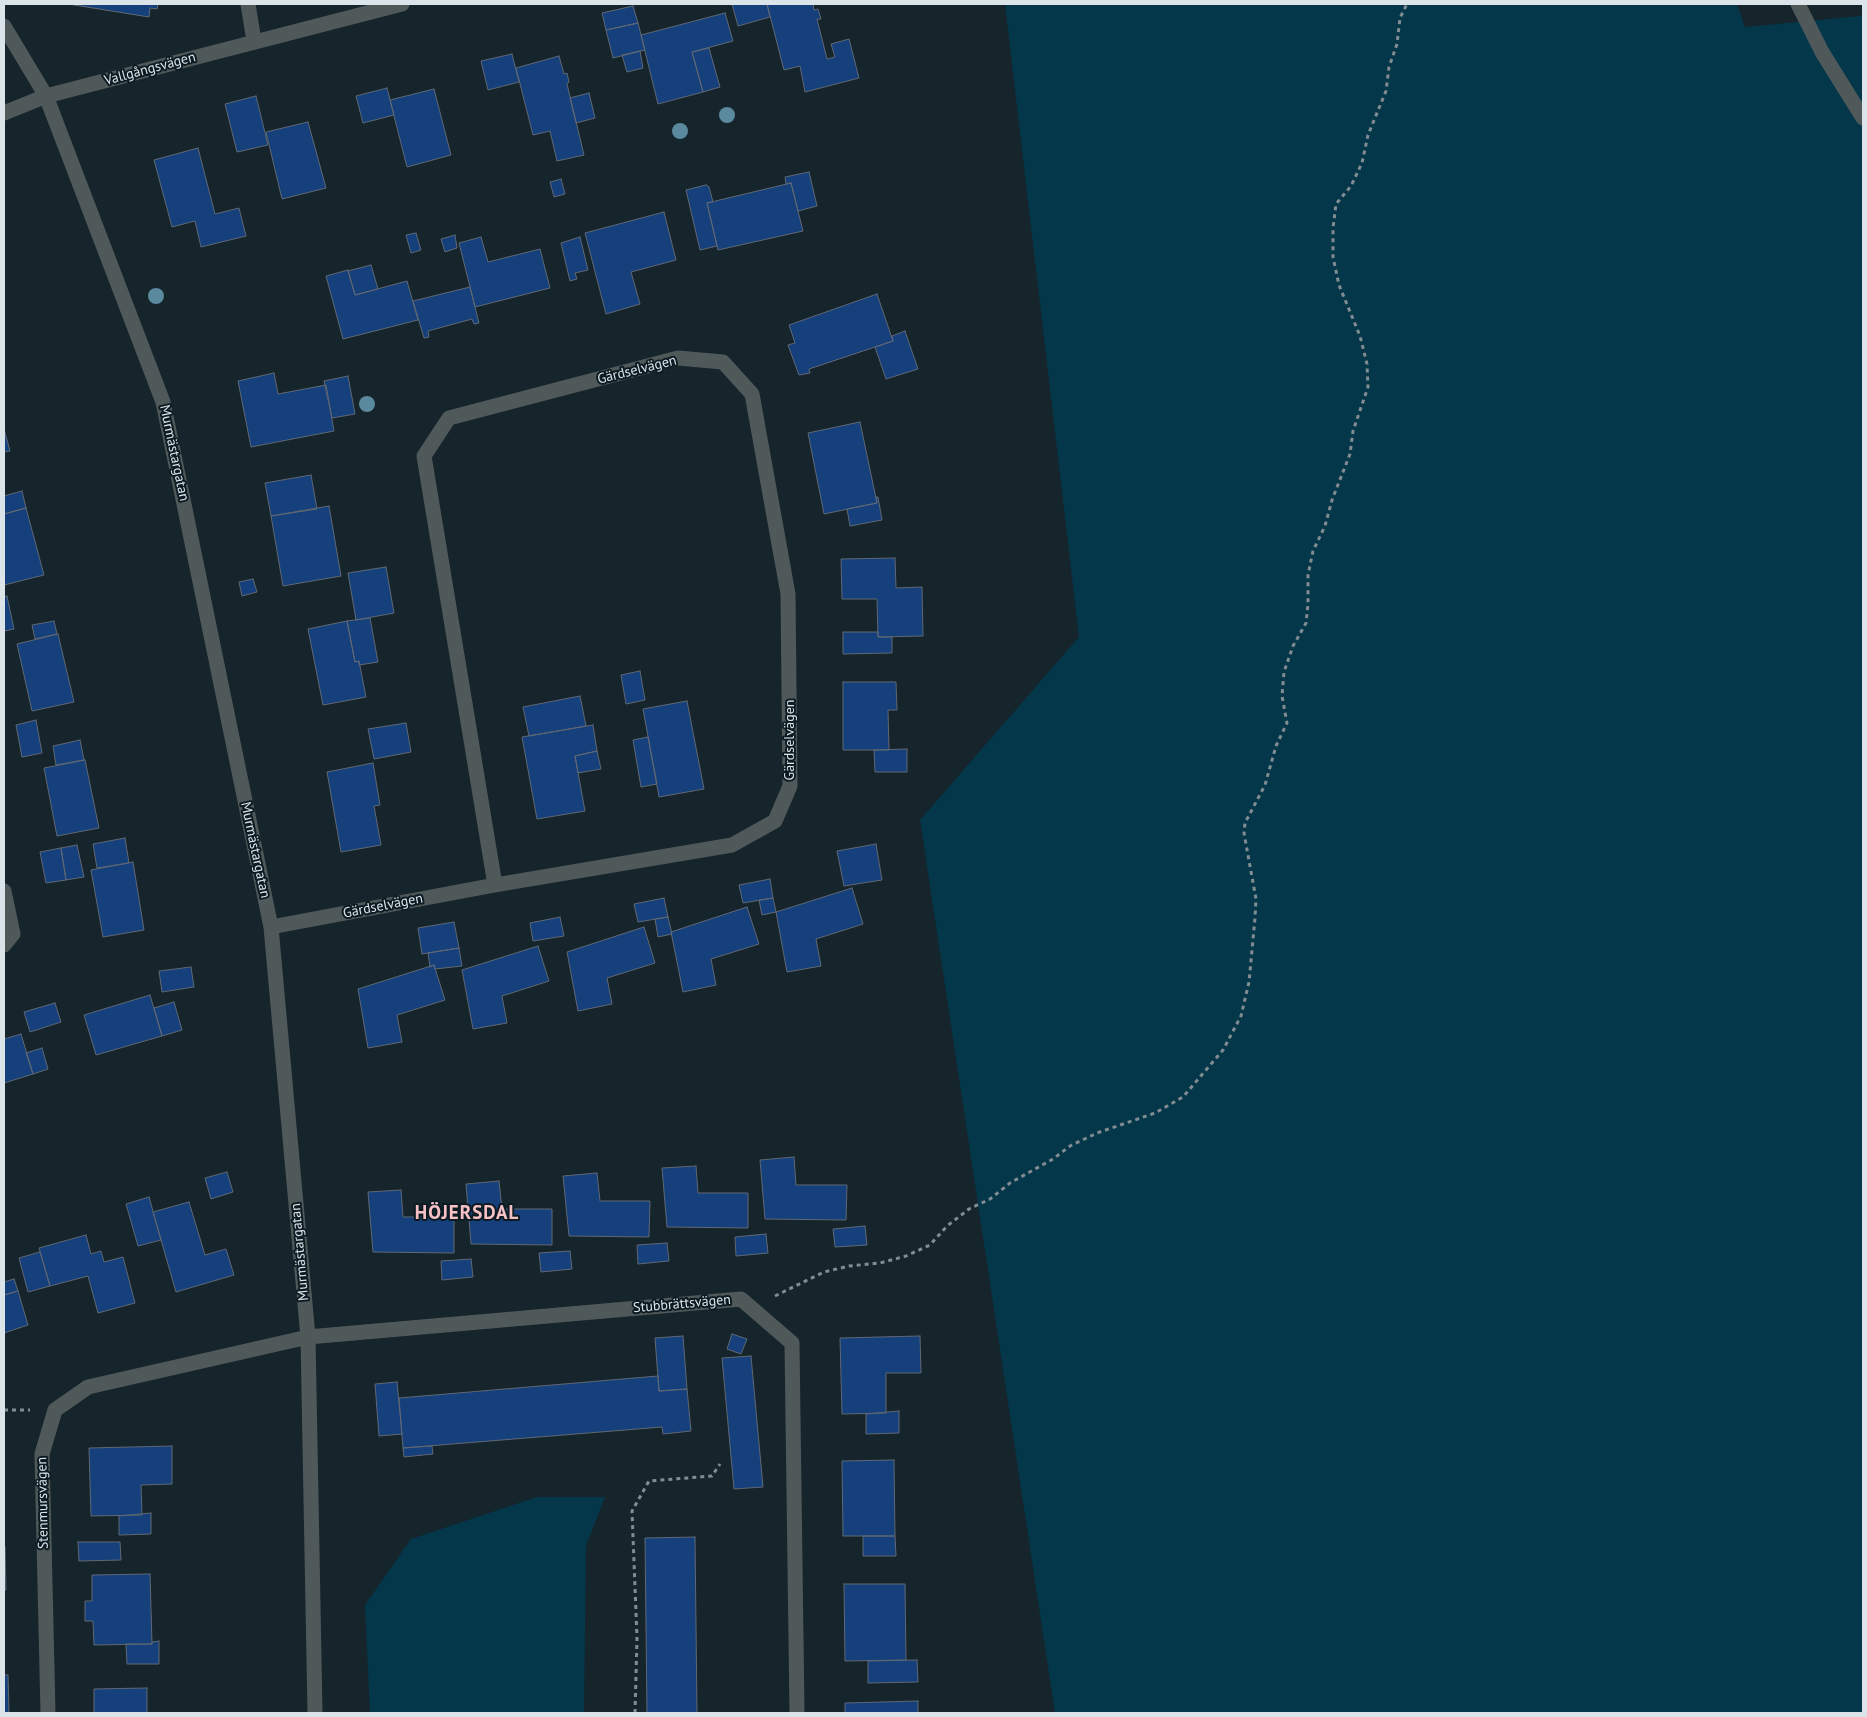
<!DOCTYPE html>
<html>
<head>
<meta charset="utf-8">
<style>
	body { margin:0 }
	#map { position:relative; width:1867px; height:1717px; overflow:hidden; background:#16252c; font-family:"PT Sans",sans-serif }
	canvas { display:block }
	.frame { position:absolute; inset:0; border:5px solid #dbe4e9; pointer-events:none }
</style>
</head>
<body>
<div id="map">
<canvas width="1867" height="1717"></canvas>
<div class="frame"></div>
</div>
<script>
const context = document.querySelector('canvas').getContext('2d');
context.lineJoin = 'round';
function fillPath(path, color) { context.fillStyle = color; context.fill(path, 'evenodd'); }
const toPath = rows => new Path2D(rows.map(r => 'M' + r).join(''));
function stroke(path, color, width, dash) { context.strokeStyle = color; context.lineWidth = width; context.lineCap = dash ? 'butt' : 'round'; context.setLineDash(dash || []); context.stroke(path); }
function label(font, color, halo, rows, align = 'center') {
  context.font = font + ' "PT Sans",sans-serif'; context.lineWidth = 4; context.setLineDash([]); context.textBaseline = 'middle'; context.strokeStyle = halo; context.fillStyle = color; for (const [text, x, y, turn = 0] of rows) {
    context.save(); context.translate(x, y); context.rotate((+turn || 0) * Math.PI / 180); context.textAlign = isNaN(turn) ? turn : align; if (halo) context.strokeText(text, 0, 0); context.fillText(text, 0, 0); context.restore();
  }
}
const green = toPath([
	[1005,4,1737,4,1745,27,1860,16,1863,14,1863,1713,1055,1713,920,820,1079,637],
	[537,1497,605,1497,586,1546,584,1713,370,1713,365,1605,411,1539]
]);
const building = toPath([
	[68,4,158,4,157,9,150,8,149,17,68,4],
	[732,4,767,4,770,17,738,26,732,4],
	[767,4,813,4,814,10,818,9,821,19,817,19,827,59,835,57,831,44,849,39,859,78,805,92,800,66,784,70,767,4],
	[633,6,638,23,606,30,602,13,633,6],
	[725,13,733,41,692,52,703,92,658,104,641,35,725,13],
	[638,23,645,50,613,58,606,30,638,23],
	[709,48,720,87,703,92,692,52,709,48],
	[640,51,643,68,627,72,622,55,640,51],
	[512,54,519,82,488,90,481,61,512,54],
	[559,56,564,74,567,73,569,82,567,84,584,155,557,161,550,131,533,135,516,68,559,56],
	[387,88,394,115,363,123,356,96,387,88],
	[434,89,451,155,407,167,390,100,434,89],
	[589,93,595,118,576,123,570,98,589,93],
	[256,96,268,145,237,152,225,104,256,96],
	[308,122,326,188,282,199,266,132,308,122],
	[198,148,215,214,239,208,246,236,201,247,195,221,172,227,154,160,198,148],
	[809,172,817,206,798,211,791,183,786,184,785,177,809,172],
	[561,179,565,194,554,197,550,182,561,179],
	[791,183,803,231,718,250,707,203,791,183],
	[706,185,709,187,713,202,707,203,717,246,700,250,686,190,706,185],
	[664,212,676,260,631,272,640,304,606,314,585,233,664,212],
	[416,233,421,250,411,253,406,235,416,233],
	[455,235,457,248,445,252,441,239,455,235],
	[481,237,488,262,540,249,550,288,475,307,459,243,481,237],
	[580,237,588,270,575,273,577,279,570,281,561,243,580,237],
	[371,265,378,289,355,295,348,271,371,265],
	[348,270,355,295,407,281,418,320,343,339,326,276,348,270],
	[470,287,479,323,474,324,472,319,428,331,429,337,424,338,413,301,470,287],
	[877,294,893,341,809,369,810,373,799,375,788,345,795,343,789,325,877,294],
	[905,331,918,369,886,379,875,347,893,341,892,336,905,331],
	[274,373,278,394,326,385,334,431,251,447,238,381,274,373],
	[348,376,355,414,332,418,324,381,348,376],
	[860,422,877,503,824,514,808,433,860,422],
	[4,429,10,451,4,452,4,429],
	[311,475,317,509,271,516,265,483,311,475],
	[22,491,26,508,4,514,4,496,22,491],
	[876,497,878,497,882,520,850,526,847,509,877,503,876,497],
	[329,506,341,576,283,586,271,516,329,506],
	[26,508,44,575,4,585,4,514,26,508],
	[895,558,896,588,922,587,923,636,878,637,877,599,842,599,841,559,895,558],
	[386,567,394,613,356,620,348,573,386,567],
	[253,579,257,592,242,596,239,582,253,579],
	[7,596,14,629,4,631,4,597,7,596],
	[370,618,378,662,359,665,359,661,355,662,347,621,370,618],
	[54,621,57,634,35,639,32,625,54,621],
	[347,621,355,662,359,661,366,697,323,705,308,629,347,621],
	[843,632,878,632,878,637,892,637,892,653,843,654,843,632],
	[58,634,74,702,32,711,17,644,58,634],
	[640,671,645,700,626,704,621,675,640,671],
	[843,682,896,682,897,710,888,710,889,750,843,750,843,682],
	[580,696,586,726,529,736,523,707,580,696],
	[687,701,704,789,659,797,643,709,687,701],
	[36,720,42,753,22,757,16,725,36,720],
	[406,723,411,752,374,759,368,729,406,723],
	[593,725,597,751,575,756,585,811,537,819,522,737,593,725],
	[648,737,657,784,641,787,633,740,648,737],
	[80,740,84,760,56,765,53,746,80,740],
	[907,749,907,772,875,772,874,750,907,749],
	[597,751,601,769,578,773,575,756,597,751],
	[85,760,99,828,57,836,44,768,85,760],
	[373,763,380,805,374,806,381,845,341,852,327,772,373,763],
	[125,838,129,863,97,868,93,844,125,838],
	[876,844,882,880,844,886,837,851,876,844],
	[77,845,84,877,66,880,61,848,77,845],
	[61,848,66,880,46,883,40,852,61,848],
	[133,862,144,930,103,937,91,870,133,862],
	[770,879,773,898,743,903,739,885,770,879],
	[852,888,863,924,816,939,821,966,787,972,776,912,852,888],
	[664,898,668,917,638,922,634,904,664,898],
	[773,898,776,912,762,915,759,900,773,898],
	[747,907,759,944,711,959,716,985,683,992,671,932,747,907],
	[560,917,564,936,533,941,530,923,560,917],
	[668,917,672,934,658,937,655,919,668,917],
	[454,922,459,948,422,954,418,928,454,922],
	[644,927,655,963,607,978,612,1004,578,1011,567,952,644,927],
	[538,946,549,981,502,996,507,1023,473,1029,462,970,538,946],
	[459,948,462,966,435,969,434,965,430,967,428,953,459,948],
	[434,965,445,1000,397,1015,402,1042,368,1048,358,989,434,965],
	[191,967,194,987,162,992,159,971,191,967],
	[150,995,162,1036,96,1055,84,1015,150,995],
	[174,1002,182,1030,162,1036,154,1008,174,1002],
	[55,1003,61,1022,30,1032,24,1012,55,1003],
	[21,1034,33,1074,4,1083,4,1039,21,1034],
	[42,1048,48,1069,33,1074,26,1053,42,1048],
	[794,1157,796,1185,847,1185,846,1220,765,1219,760,1160,794,1157],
	[696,1166,698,1193,748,1193,748,1228,667,1227,662,1168,696,1166],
	[227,1172,233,1192,211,1199,205,1178,227,1172],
	[597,1173,600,1201,650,1201,649,1237,569,1236,563,1176,597,1173],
	[499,1181,502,1209,552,1209,552,1245,471,1244,466,1184,499,1181],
	[401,1190,403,1217,454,1217,454,1253,373,1252,368,1192,401,1190],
	[149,1197,161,1240,138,1246,126,1204,149,1197],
	[189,1202,205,1255,226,1249,234,1275,176,1292,153,1212,189,1202],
	[865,1226,867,1245,835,1247,833,1229,865,1226],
	[766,1234,768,1253,736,1256,735,1237,766,1234],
	[86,1235,91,1254,101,1251,104,1262,123,1257,135,1303,98,1313,88,1276,50,1286,39,1248,86,1235],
	[667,1243,669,1261,638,1264,637,1245,667,1243],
	[570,1251,572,1269,541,1272,539,1253,570,1251],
	[40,1252,50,1286,28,1292,19,1258,40,1252],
	[471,1259,473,1277,442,1280,441,1261,471,1259],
	[14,1279,18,1291,4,1295,4,1282,14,1279],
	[18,1291,28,1325,4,1333,4,1295,18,1291],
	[732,1334,747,1339,741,1354,727,1349,732,1334],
	[683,1336,687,1389,659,1391,655,1338,683,1336],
	[920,1336,921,1373,886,1373,886,1413,842,1414,840,1338,920,1336],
	[751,1356,763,1487,734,1489,722,1358,751,1356],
	[658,1376,659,1391,687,1389,691,1431,663,1434,662,1427,403,1448,399,1398,658,1376],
	[397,1382,402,1434,379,1436,375,1384,397,1382],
	[899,1411,899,1433,866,1434,866,1414,899,1411],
	[172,1446,172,1484,141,1485,142,1515,91,1516,89,1448,172,1446],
	[432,1446,433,1454,404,1457,403,1448,432,1446],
	[894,1460,895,1536,843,1536,842,1461,894,1460],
	[151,1513,151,1534,119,1535,119,1516,151,1513],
	[863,1536,895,1536,896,1556,863,1556,863,1536],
	[695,1537,697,1713,647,1713,645,1538,695,1537],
	[78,1542,120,1542,121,1560,79,1561,78,1542],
	[4,1546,5,1546,6,1590,4,1590,4,1546],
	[150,1574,152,1644,94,1645,93,1621,85,1621,85,1601,92,1601,92,1575,150,1574],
	[844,1584,905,1584,906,1660,845,1661,844,1584],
	[159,1641,159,1664,127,1664,126,1644,152,1644,152,1642,159,1641],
	[917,1660,918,1682,868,1683,868,1661,917,1660],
	[4,1675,8,1675,9,1713,4,1713,4,1675],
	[147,1688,147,1713,94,1713,94,1689,147,1688],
	[918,1701,918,1713,845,1713,845,1703,918,1701]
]);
const path = toPath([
	[775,1296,824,1272,849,1266,880,1263,906,1256,930,1245,947,1226,969,1209,990,1199,1010,1183,1053,1159,1070,1146,1097,1133,1155,1113,1183,1097,1223,1050,1241,1016,1249,982,1255,918,1256,899,1244,833,1245,823,1265,785,1276,746,1287,723,1282,696,1284,672,1293,646,1306,623,1308,604,1308,575,1313,551,1325,526,1332,500,1350,454,1353,431,1368,387,1367,364,1360,336,1339,285,1333,257,1333,228,1336,204,1351,186,1362,163,1368,135,1386,91,1389,67,1397,44,1400,18,1407,4],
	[4,1410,30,1410],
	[635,1713,637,1638,632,1511,649,1481,712,1476,720,1464]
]);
const minor = toPath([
	[248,4,254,41],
	[1798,4,1822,52,1863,118],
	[4,26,46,96,163,402,271,927,308,1337,315,1713],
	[4,113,46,96,402,4],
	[4,891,13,934,4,945],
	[271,927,495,885,732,845,775,821,790,786,788,594,752,394,723,362,678,358,449,418,424,456,495,885],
	[48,1713,42,1454,55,1410,88,1387,308,1337,741,1299,792,1343,797,1713]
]);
const trees = [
	[727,115],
	[680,131],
	[156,296],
	[367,404]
];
const streetNames = [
	["Vallgångsvägen",150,69,-15],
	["Gärdselvägen",637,370,-14],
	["Murmästargatan",174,453,78],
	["Gärdselvägen",790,740,-90],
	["Murmästargatan",255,850,78],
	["Gärdselvägen",383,906,-11],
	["Murmästargatan",300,1252,-95],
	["Stubbrättsvägen",682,1304,-5],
	["Stenmursvägen",43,1503,-91]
];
const districtNames = [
	["HÖJERSDAL",467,1214]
];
fillPath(green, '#04374a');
fillPath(building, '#16407b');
stroke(building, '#5f6875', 1);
stroke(path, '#818d92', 3, [4, 4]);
stroke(minor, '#50595a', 15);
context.fillStyle = '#5b899e';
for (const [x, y] of trees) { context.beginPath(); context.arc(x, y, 8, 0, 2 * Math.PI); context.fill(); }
label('14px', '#dbe4e9', '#0c1b22', streetNames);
context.letterSpacing = '1px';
label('bold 19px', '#f5c1c6', '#0c1b22', districtNames);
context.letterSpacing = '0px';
</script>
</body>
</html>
